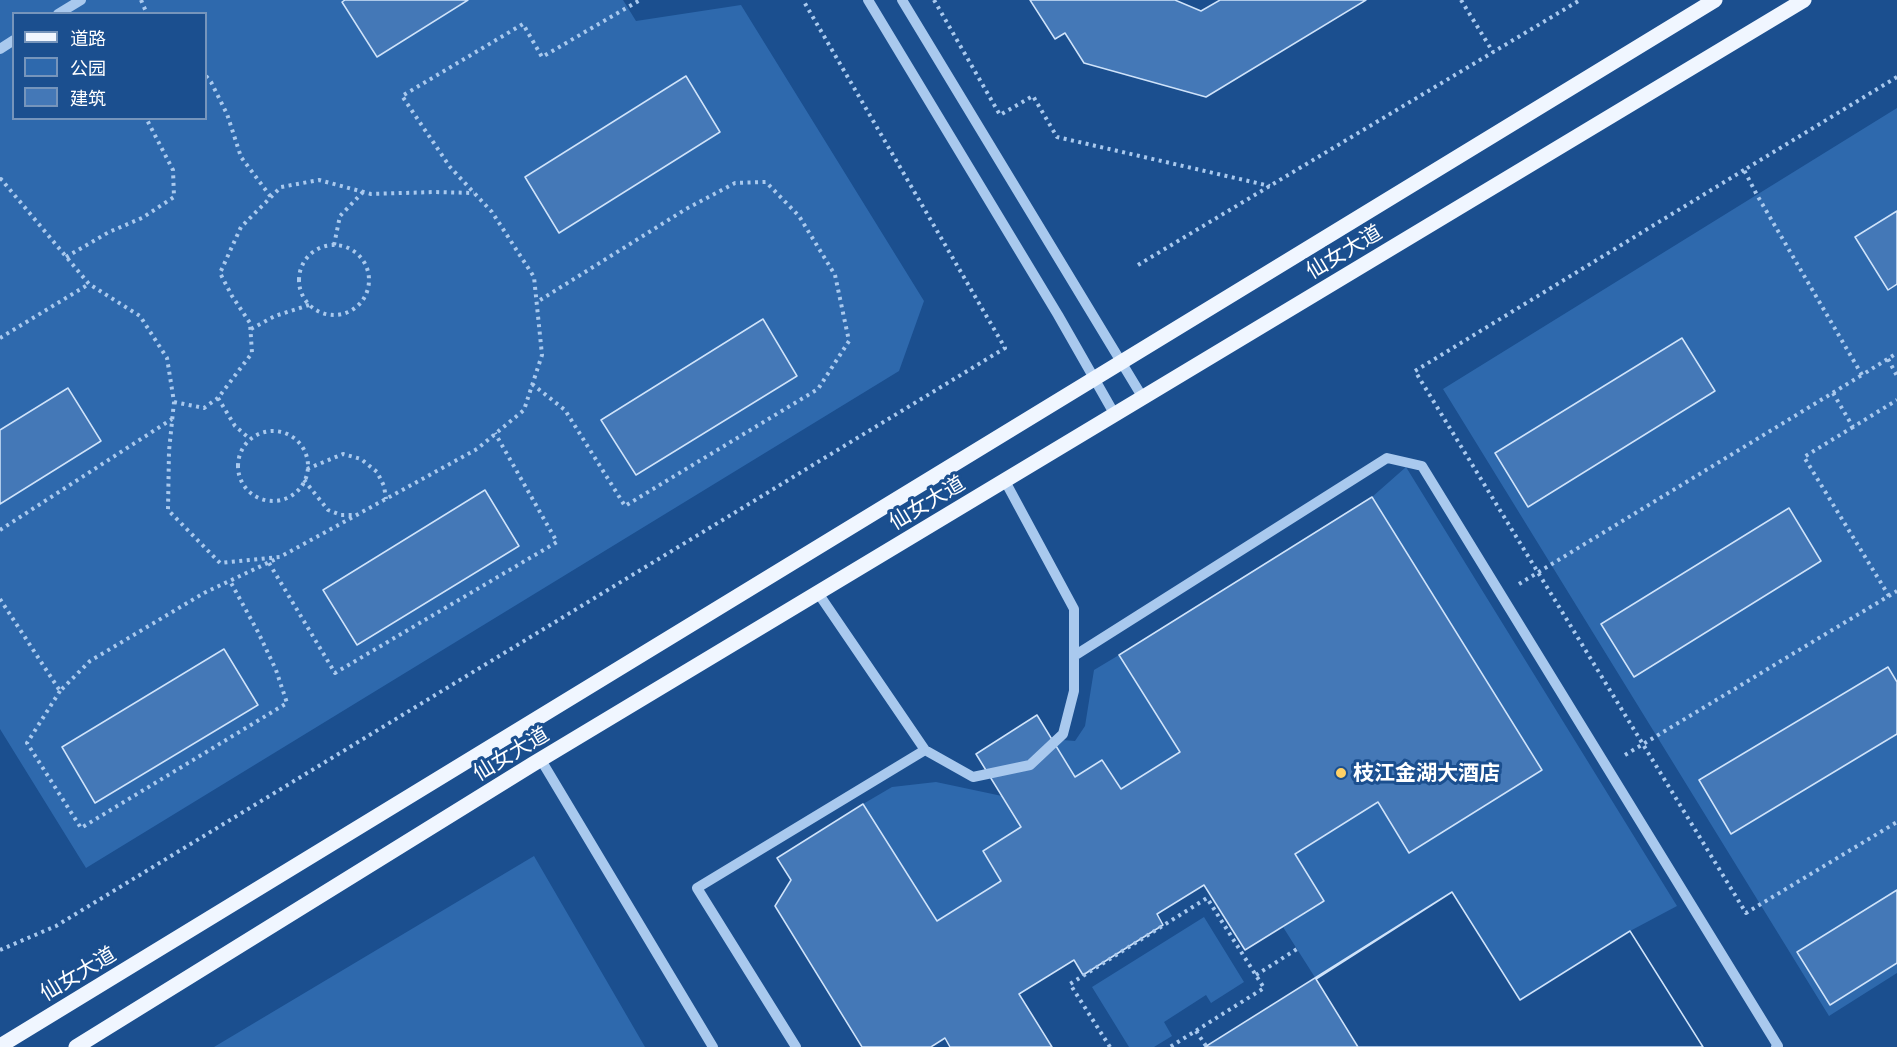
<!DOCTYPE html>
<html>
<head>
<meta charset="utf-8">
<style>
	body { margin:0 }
	#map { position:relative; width:1897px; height:1047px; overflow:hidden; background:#1b4f8f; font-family:"Golos Text","Noto Sans SC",sans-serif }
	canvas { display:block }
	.legend { position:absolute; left:12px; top:12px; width:195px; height:108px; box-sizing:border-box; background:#1b4f8f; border:2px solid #7695bc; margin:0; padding:8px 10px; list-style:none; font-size:18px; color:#fff }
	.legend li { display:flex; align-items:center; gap:12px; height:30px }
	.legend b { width:30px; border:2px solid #7695bc }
</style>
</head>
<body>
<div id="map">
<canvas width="1897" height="1047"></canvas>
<ul class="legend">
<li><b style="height:8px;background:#f0f6ff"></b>道路</li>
<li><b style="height:16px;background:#2e69ad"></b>公园</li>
<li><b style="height:16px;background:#4478b7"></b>建筑</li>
</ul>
</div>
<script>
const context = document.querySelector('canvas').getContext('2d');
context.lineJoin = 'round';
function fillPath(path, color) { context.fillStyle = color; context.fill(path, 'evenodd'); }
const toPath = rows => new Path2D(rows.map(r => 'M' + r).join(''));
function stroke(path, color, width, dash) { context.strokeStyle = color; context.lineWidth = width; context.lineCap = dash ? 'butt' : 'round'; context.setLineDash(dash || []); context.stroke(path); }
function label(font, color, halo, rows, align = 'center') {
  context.font = font + ' "Golos Text","Noto Sans SC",sans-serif'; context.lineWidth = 6; context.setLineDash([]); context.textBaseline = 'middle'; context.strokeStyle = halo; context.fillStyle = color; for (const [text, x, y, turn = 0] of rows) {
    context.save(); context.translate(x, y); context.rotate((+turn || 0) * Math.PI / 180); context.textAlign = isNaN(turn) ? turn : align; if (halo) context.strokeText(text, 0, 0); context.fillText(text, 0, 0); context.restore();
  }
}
const green = toPath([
	[0,0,623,0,636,21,741,5,924,301,899,371,86,868,0,729],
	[14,14,206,14,206,118,14,118],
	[1897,108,1897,973,1829,1016,1443,389],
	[1406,467,1677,906,1630,931,1520,1000,1452,892,1316,979,1283,927,1324,901,1295,854,1378,802,1409,853,1542,770,1372,497],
	[1119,655,1180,752,1121,789,1102,760,1075,777,1056,747,1063,740,1075,741,1085,726,1094,670],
	[936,782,1002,796,1021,827,983,851,1001,881,937,921,863,804,892,787],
	[534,856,645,1047,214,1047],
	[1204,917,1244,982,1211,1003,1206,995,1164,1022,1172,1036,1154,1047,1129,1047,1092,987]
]);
const building = toPath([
	[345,0,468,0,377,57,342,2,345,0],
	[1030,0,1175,0,1201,11,1220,0,1366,0,1206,97,1084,63,1065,33,1055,39,1030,0],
	[686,76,720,132,559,233,525,177,686,76],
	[1897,211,1897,284,1888,290,1855,237,1897,211],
	[763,319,797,376,636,475,601,420,763,319],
	[1682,338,1715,391,1528,507,1495,453,1682,338],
	[68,388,101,441,0,504,0,430,68,388],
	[485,490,519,546,357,645,323,590,485,490],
	[1372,497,1542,770,1409,853,1378,802,1295,854,1324,901,1245,950,1204,885,1157,914,1163,925,1083,975,1074,960,1019,994,1052,1047,950,1047,945,1038,931,1047,862,1047,775,906,791,880,777,858,863,804,937,921,1001,881,983,851,1021,827,976,754,1037,715,1075,777,1102,760,1121,789,1180,752,1119,655,1372,497],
	[1789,508,1821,561,1634,677,1601,624,1789,508],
	[224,649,258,705,95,803,62,747,224,649],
	[1888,667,1897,682,1897,734,1731,834,1699,780,1888,667],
	[1897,890,1897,963,1830,1005,1797,952,1897,890],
	[1452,892,1520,1000,1630,931,1703,1047,1205,1047,1452,892],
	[1452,892,1520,1000,1630,931,1703,1047,1358,1047,1316,979,1452,892]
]);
const path = toPath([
	[141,0,147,14],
	[934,0,1000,115,1033,96,1057,137,1270,186],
	[1461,0,1493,52],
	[206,76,211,82,227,114,241,157,271,197],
	[1897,77,1744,170,1757,195,1862,375,1897,353],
	[1744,170,1415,371,1746,913,1897,822],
	[0,180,1,179,89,284,140,316,167,358,174,402,169,451,168,510,220,563,280,557,477,449,524,410,542,355,534,277,492,212,450,167,402,96,523,24,542,57,640,0],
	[334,245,340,216,363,192],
	'299 280a35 35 0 1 1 70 0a35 35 0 1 1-70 0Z',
	[66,257,109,232,142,218,174,197,173,170,146,118],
	[1138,265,1580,0],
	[251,329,275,316,309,305],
	[0,338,89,284],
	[1888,359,1897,376],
	[532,384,565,410,625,506,818,389,849,341,835,275,799,216,766,182,735,183,686,209,537,302],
	[1833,393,1853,427,1897,400],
	[218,398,235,426,250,439],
	[174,402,204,408,218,398,252,353,250,323,232,296,220,273,241,227,281,187,319,180,371,194,434,192,474,193],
	[1853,427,1804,457,1889,596],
	'238 466a35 35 0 1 1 70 0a35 35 0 1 1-70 0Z',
	[307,469,343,454,361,459,377,472,384,486,386,499],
	[304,480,328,510,341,515,354,515],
	[0,530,172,419],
	[269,563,335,673,557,542,495,433],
	[1519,584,1862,375],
	[0,599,60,691,90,661,204,593,276,559],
	[60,691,27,743,81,828,287,703,276,670,258,632,230,581],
	[1625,755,1897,591],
	[0,950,56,926,1005,348,803,0],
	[1256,975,1297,949],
	[1196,1031,1206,1046],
	[1110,1047,1070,984,1207,898,1264,988,1170,1047]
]);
const minor = toPath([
	[868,0,1058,315,1115,415],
	[902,0,1143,398],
	[58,14,81,0],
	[0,49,14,40],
	[818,593,925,750,973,777,1030,765,1063,734,1074,691,1074,609,1005,481],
	[1074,656,1387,458,1422,466,1778,1046,1776,1047],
	[541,760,713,1047],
	[796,1047,697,888,925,750]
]);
const major = toPath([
	[0,1046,1715,0],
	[76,1047,533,764,1804,0]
]);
const markers = [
	[1341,773,6,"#ffd166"]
];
const streetNames = [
	["仙女大道",1344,252,-31],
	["仙女大道",927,503,-31],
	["仙女大道",511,754,-31],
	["仙女大道",78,974,-31]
];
const poiNames = [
	["枝江金湖大酒店",1353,773]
];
fillPath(green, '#2e69ad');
fillPath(building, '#4478b7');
stroke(building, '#cfe3fa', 1.5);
stroke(path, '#a9c9ee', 4, [3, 4.5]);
stroke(minor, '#a9c9ee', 10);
stroke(major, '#f0f6ff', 15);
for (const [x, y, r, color] of markers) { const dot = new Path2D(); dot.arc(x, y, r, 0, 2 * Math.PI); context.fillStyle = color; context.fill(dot); stroke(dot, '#1b4f8f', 2); }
label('21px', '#fff', '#1b4f8f', streetNames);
label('bold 21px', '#fff', '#1b4f8f', poiNames, 'left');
</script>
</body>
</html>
